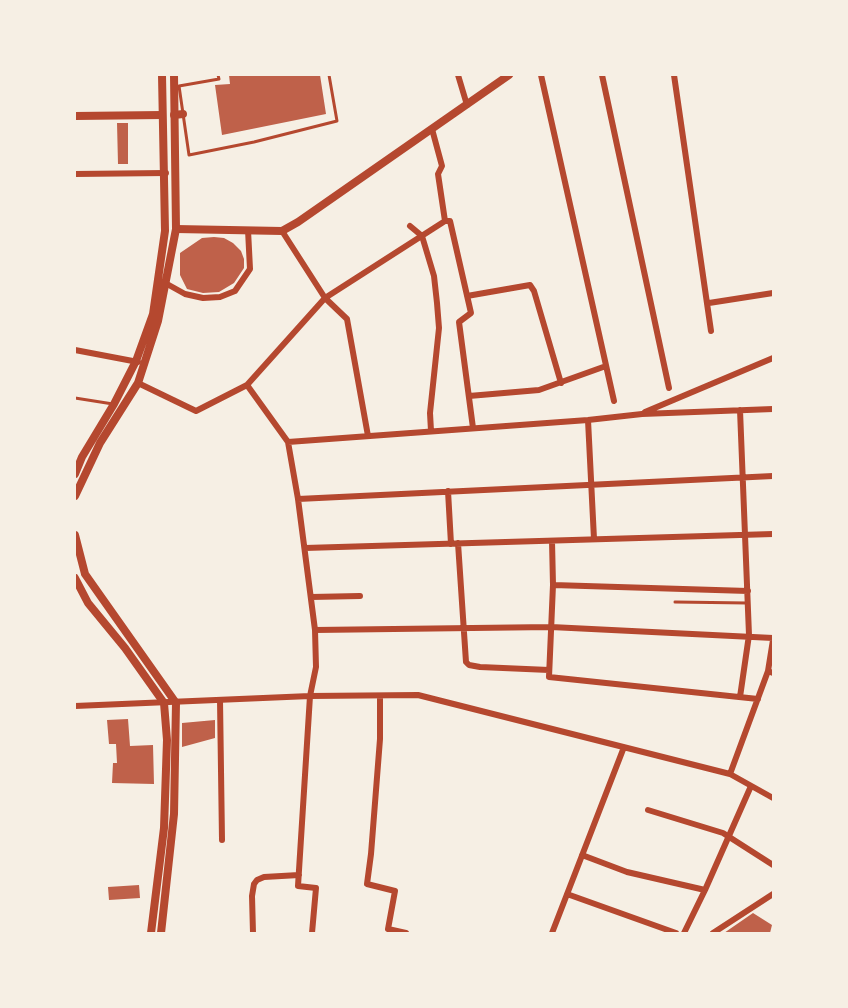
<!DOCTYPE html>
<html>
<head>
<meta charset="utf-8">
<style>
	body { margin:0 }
	#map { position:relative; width:848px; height:1008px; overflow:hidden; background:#f6efe4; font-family:"Zilla Slab",serif }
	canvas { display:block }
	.frame { position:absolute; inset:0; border:76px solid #f6efe4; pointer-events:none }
</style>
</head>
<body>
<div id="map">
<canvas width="848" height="1008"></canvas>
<div class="frame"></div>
</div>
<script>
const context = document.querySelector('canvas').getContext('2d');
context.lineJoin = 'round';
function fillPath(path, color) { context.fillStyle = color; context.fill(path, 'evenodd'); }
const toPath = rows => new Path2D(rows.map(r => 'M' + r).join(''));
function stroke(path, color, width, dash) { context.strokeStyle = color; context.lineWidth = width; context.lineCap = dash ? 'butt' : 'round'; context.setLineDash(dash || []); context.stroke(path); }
const building = toPath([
	[229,75,320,75,326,114,222,135,215,85,230,84],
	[117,123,128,123,128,164,118,164],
	[214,237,224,238,233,243,241,251,244,259,244,268,234,283,219,292,203,293,187,289,180,275,180,253,202,238],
	[128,719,130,746,153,745,154,784,112,783,113,763,117,763,116,744,109,744,107,720],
	[215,720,215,738,182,747,182,723],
	[139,885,140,898,109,900,108,887],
	[753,913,772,925,770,933,724,933]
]);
const service = toPath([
	[218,75,219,79,179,86,189,155,254,142,337,121,329,75],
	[75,398,113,404],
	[675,602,747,603]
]);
const minor = toPath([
	[458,75,467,105],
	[541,75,614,401],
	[602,75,669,388],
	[674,75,711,331],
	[432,129,442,166,438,174,445,221,450,221,471,313,459,322,473,428],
	[75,174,166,173],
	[410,226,422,236,434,276,437,303,439,328,430,413,431,431],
	[167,284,185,294,203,298,220,297,235,291,250,269,248,230],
	[467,296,530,285,534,291,561,383],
	[709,303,773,293],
	[75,350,138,362],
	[138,383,196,411,247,385,325,298,282,231],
	[247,385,288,442,298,499,315,630,316,667,310,696,298,886,316,888,312,933],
	[469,396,539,390,606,366],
	[645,412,773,358],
	[588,420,594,539],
	[368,436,347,319,325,298,445,221],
	[288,442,588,420,642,414,773,409],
	[448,491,451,544],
	[298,499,773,476],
	[552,541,553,585,549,677,758,699],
	[458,543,466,662,469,665,480,667,549,670],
	[305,548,773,534],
	[553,585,748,591],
	[311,597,360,596],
	[315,630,551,627,773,638],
	[768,671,773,640],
	[380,696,380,739,371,854,367,884,395,891,388,929,406,933],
	[740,697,749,635,740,410],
	[220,700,222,840],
	[75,706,310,696,418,695,730,774,773,798],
	[730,774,768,671,773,673],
	[648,810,723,833,773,865],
	[582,855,627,872,705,890],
	[567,894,676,933],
	[253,933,252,896,254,884,257,880,264,877,299,875],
	[552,933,624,747],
	[684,933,705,890,751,786],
	[713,933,773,894]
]);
const tertiary = toPath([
	[174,115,183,114],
	[75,116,162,115],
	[176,229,282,231,298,222,509,75]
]);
const secondary = toPath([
	[75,474,82,457,114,404,136,361,153,314,165,231,162,75],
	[75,496,100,443,138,383,158,321,176,229,174,75],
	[75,535,85,574,176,703,174,814,161,933],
	[75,578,88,603,125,648,164,703,167,740,164,828,151,933]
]);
fillPath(building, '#bf614a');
stroke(service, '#b5482f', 3);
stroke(minor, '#b5482f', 6);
stroke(tertiary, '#b5482f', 8);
stroke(secondary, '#b5482f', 8);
</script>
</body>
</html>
